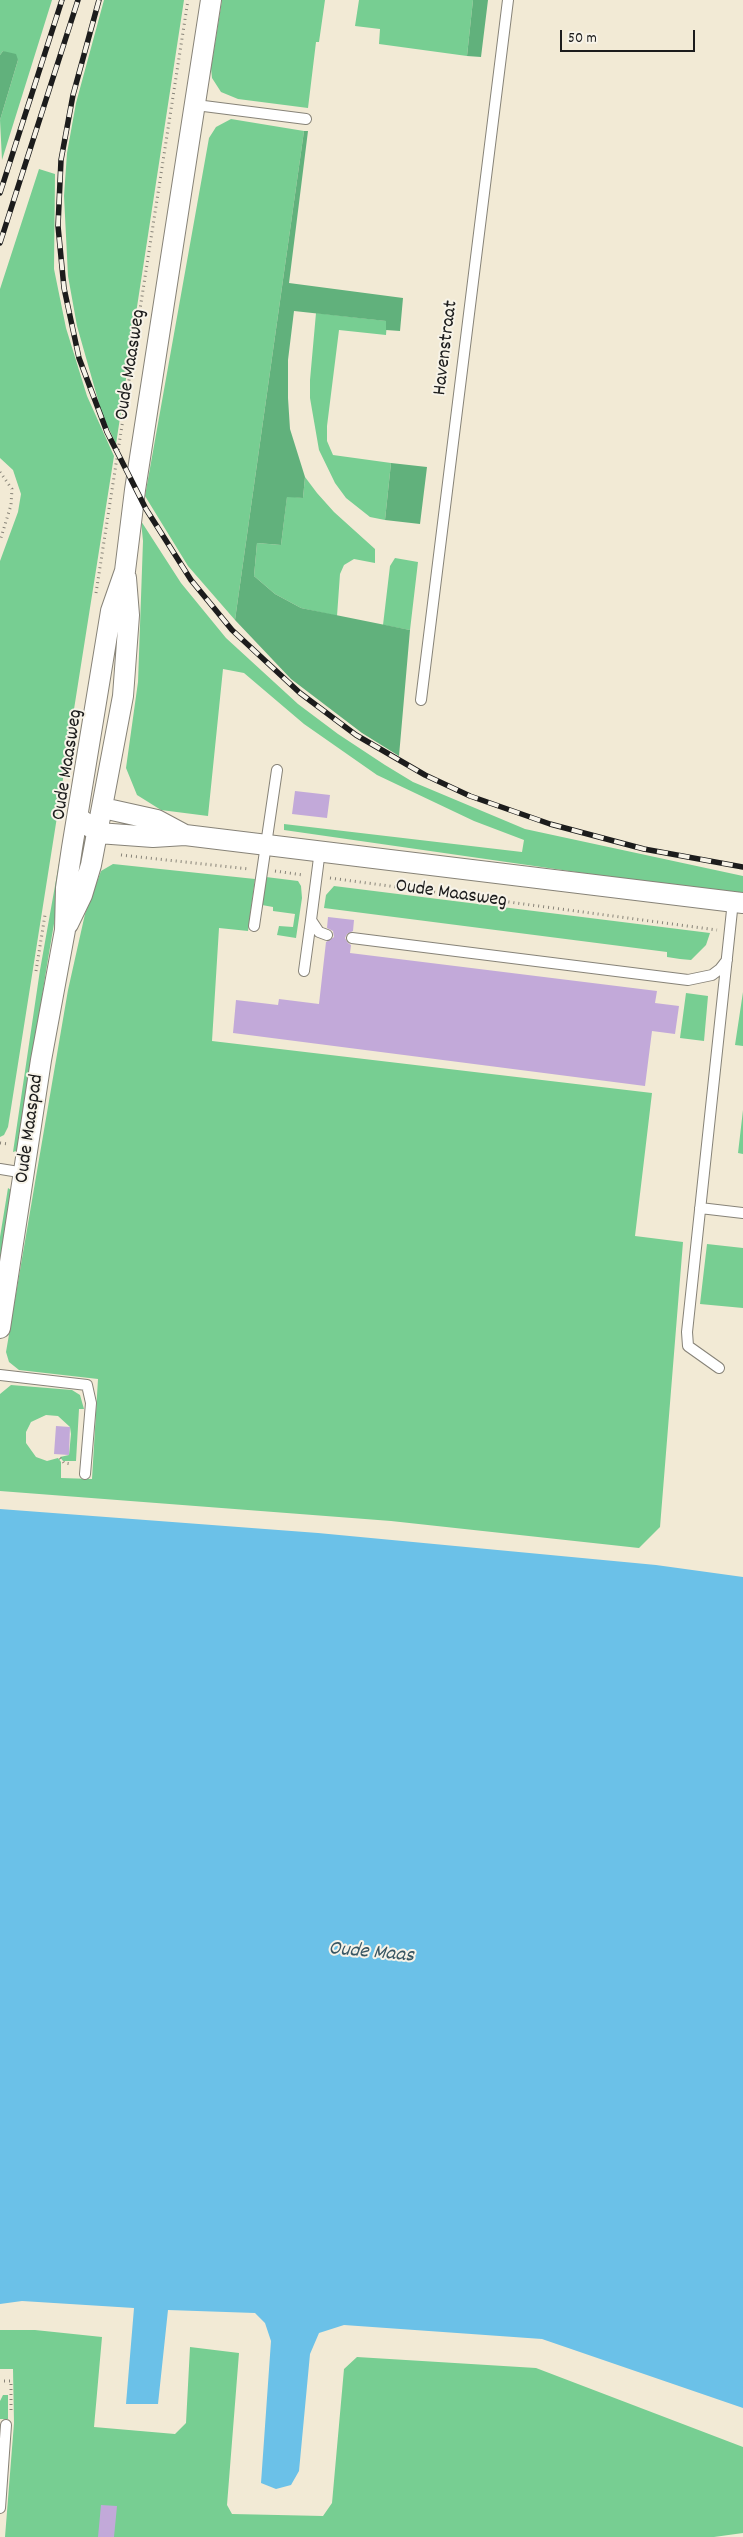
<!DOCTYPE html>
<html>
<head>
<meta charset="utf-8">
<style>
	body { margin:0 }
	#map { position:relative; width:743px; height:2537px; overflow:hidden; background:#f2ead5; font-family:Dekko,sans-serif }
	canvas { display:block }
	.scale { position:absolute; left:560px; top:30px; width:135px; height:22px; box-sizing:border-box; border:2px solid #1c1c1c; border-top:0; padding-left:6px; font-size:15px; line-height:18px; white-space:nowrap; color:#1c1c1c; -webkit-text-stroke:4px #f7f3e8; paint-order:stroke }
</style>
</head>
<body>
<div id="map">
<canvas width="743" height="2537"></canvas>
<div class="scale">50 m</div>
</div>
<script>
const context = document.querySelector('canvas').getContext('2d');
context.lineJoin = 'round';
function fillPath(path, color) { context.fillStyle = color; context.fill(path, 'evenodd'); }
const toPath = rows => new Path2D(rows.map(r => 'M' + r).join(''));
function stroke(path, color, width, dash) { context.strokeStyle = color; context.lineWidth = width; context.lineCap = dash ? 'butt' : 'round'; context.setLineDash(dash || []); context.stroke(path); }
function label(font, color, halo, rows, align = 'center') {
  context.font = font + ' Dekko,sans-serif'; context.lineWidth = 4; context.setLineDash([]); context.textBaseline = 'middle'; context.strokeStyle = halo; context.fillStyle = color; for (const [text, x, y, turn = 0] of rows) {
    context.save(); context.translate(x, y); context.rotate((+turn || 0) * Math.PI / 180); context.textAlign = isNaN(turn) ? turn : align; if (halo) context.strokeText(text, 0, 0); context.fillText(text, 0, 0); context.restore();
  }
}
const green = toPath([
	[0,0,52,0,2,160,0,120,18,60,3,51,0,55],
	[104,0,184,0,116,444,102,414,77,326,68,276,64,196,67,153,76,103],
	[222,0,325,0,319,42,316,42,308,108,238,99,221,92,212,78,211,68],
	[359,0,473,0,467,56,379,44,380,29,355,26],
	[231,119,304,131,235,620,188,566,145,496,209,138,216,127],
	[39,169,55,174,54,269,66,328,87,396,114,456,8,1127,4,1135,0,1137,0,561,18,512,21,494,13,470,0,458,0,289],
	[316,313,387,321,386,335,339,330,327,426,327,441,333,455,391,463,385,520,370,517,346,498,335,483,319,450,310,398,310,380],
	[305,477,317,493,334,512,375,549,375,563,354,559,344,565,340,574,337,616,301,608,275,594,254,576,257,543,281,545,287,496,303,498],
	[141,521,181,583,226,638,298,704,338,734,385,765,413,782,525,829,743,876,743,896,284,830,284,824,522,852,524,840,474,821,377,775,304,724,244,673,223,669,208,816,161,810,137,795,126,768,138,682,143,541],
	[395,558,418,562,410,630,383,625,390,566],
	[61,852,66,853,46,971,19,1150,13,1152,40,970],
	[113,864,255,879,248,931,219,928,212,1041,652,1093,635,1236,683,1242,660,1527,639,1548,391,1521,0,1491,0,1394,11,1385,72,1390,80,1395,84,1409,79,1409,76,1461,63,1461,60,1457,69,1455,71,1434,70,1427,58,1416,46,1415,31,1422,26,1432,26,1443,36,1457,47,1461,58,1458,61,1462,61,1478,92,1479,98,1379,19,1370,9,1362,6,1352,68,990,85,914,101,871],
	[266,877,298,881,301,886,302,898,296,938,277,935,279,926,293,927,295,914,273,911,273,907,262,905],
	[334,886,710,933,706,945,691,960,680,959,667,957,667,952,324,908,326,895],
	[743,992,743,1046,735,1045],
	[686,993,708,996,704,1041,680,1038],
	[743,1110,743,1154,738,1153],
	[8,1188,11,1190,0,1267,0,1237],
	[707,1244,743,1248,743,1308,700,1304],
	[0,2330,35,2330,102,2337,94,2427,175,2434,186,2423,190,2347,239,2353,227,2505,232,2514,323,2516,332,2503,344,2369,357,2357,536,2368,743,2447,743,2533,714,2537,5,2537,14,2423,13,2369,0,2369],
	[3,2395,8,2395,8,2419,0,2419,0,2401]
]);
const forest = toPath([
	[473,0,488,0,481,57,467,56],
	[3,51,16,54,18,60,0,120,0,55],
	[304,131,308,131,289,283,403,298,400,331,386,330,386,321,294,311,288,360,288,398,290,429,305,477,303,498,287,497,281,545,257,543,254,576,275,594,301,608,410,630,399,756,362,733,291,679,235,620],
	[391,463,427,467,420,524,385,520]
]);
const water = toPath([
	[0,1509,318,1533,656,1565,743,1577,743,2408,542,2339,344,2325,319,2333,310,2354,299,2471,291,2485,276,2489,261,2483,271,2341,265,2323,255,2313,168,2310,158,2404,126,2404,134,2308,22,2301,0,2304]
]);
const building = toPath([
	[295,791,330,795,327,818,292,814],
	[328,917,354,920,353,931,347,934,345,938,348,943,351,945,350,953,657,991,655,1003,679,1006,675,1034,652,1031,645,1086,233,1033,236,1000,278,1005,279,999,319,1004,326,942,334,937,333,931,327,928],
	[56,1426,70,1427,69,1455,54,1454],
	[101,2505,117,2506,114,2537,98,2537]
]);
const path = toPath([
	[0,472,12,489,11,505,0,541],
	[96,593,188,0],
	[121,855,249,869],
	[275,871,303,875],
	[330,878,717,930],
	[36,971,45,915],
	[0,1143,9,1144],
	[60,1458,64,1463,72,1464],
	[4,2381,11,2381,11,2413]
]);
const lane = toPath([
	[196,105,306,119],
	[421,700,508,0],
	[320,850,311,920,319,932,327,935],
	[254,926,277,770],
	[352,938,688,980,712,975,720,969,727,960],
	[304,971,311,920],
	[0,1169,25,1173],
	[700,1208,743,1213],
	[719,1368,688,1346,687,1332,733,901],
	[0,1375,87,1385,91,1403,85,1474],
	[0,2508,6,2425]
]);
const street = toPath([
	[103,808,157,820,185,835],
	[78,817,98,833,153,837,185,835,743,903],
	[68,924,82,895,91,865,123,696,129,615,126,578],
	[0,1328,41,1060,65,930,66,888,72,848,111,611,125,571,135,490,211,0]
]);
const rail = toPath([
	[99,0,73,95,61,160,58,226,64,288,79,358,107,432,146,509,191,580,232,630,300,693,356,735,425,775,470,796,550,824,644,849,743,867],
	[0,193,62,0],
	[0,243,78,0]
]);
const streetNames = [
	["Havenstraat",447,348,-83],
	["Oude Maasweg",132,365,-81],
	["Oude Maasweg",69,765,-81],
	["Oude Maasweg",451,895,8],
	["Oude Maaspad",31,1129,-82]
];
const waterNames = [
	["Oude Maas",371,1954,5]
];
fillPath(green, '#77ce92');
fillPath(forest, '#61b17c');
fillPath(water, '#6bc1e8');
fillPath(building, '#c2a9d9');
stroke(lane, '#878378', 12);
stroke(street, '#878378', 22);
stroke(path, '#878378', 3, [1, 4]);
stroke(lane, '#fff', 10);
stroke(street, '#fff', 20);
stroke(rail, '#1c1c1c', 5.5);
stroke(rail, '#f7f3e8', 4, [11]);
label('20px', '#1c1c1c', '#f7f3e8', streetNames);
label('italic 21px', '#385663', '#f7f3e8', waterNames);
</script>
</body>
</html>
